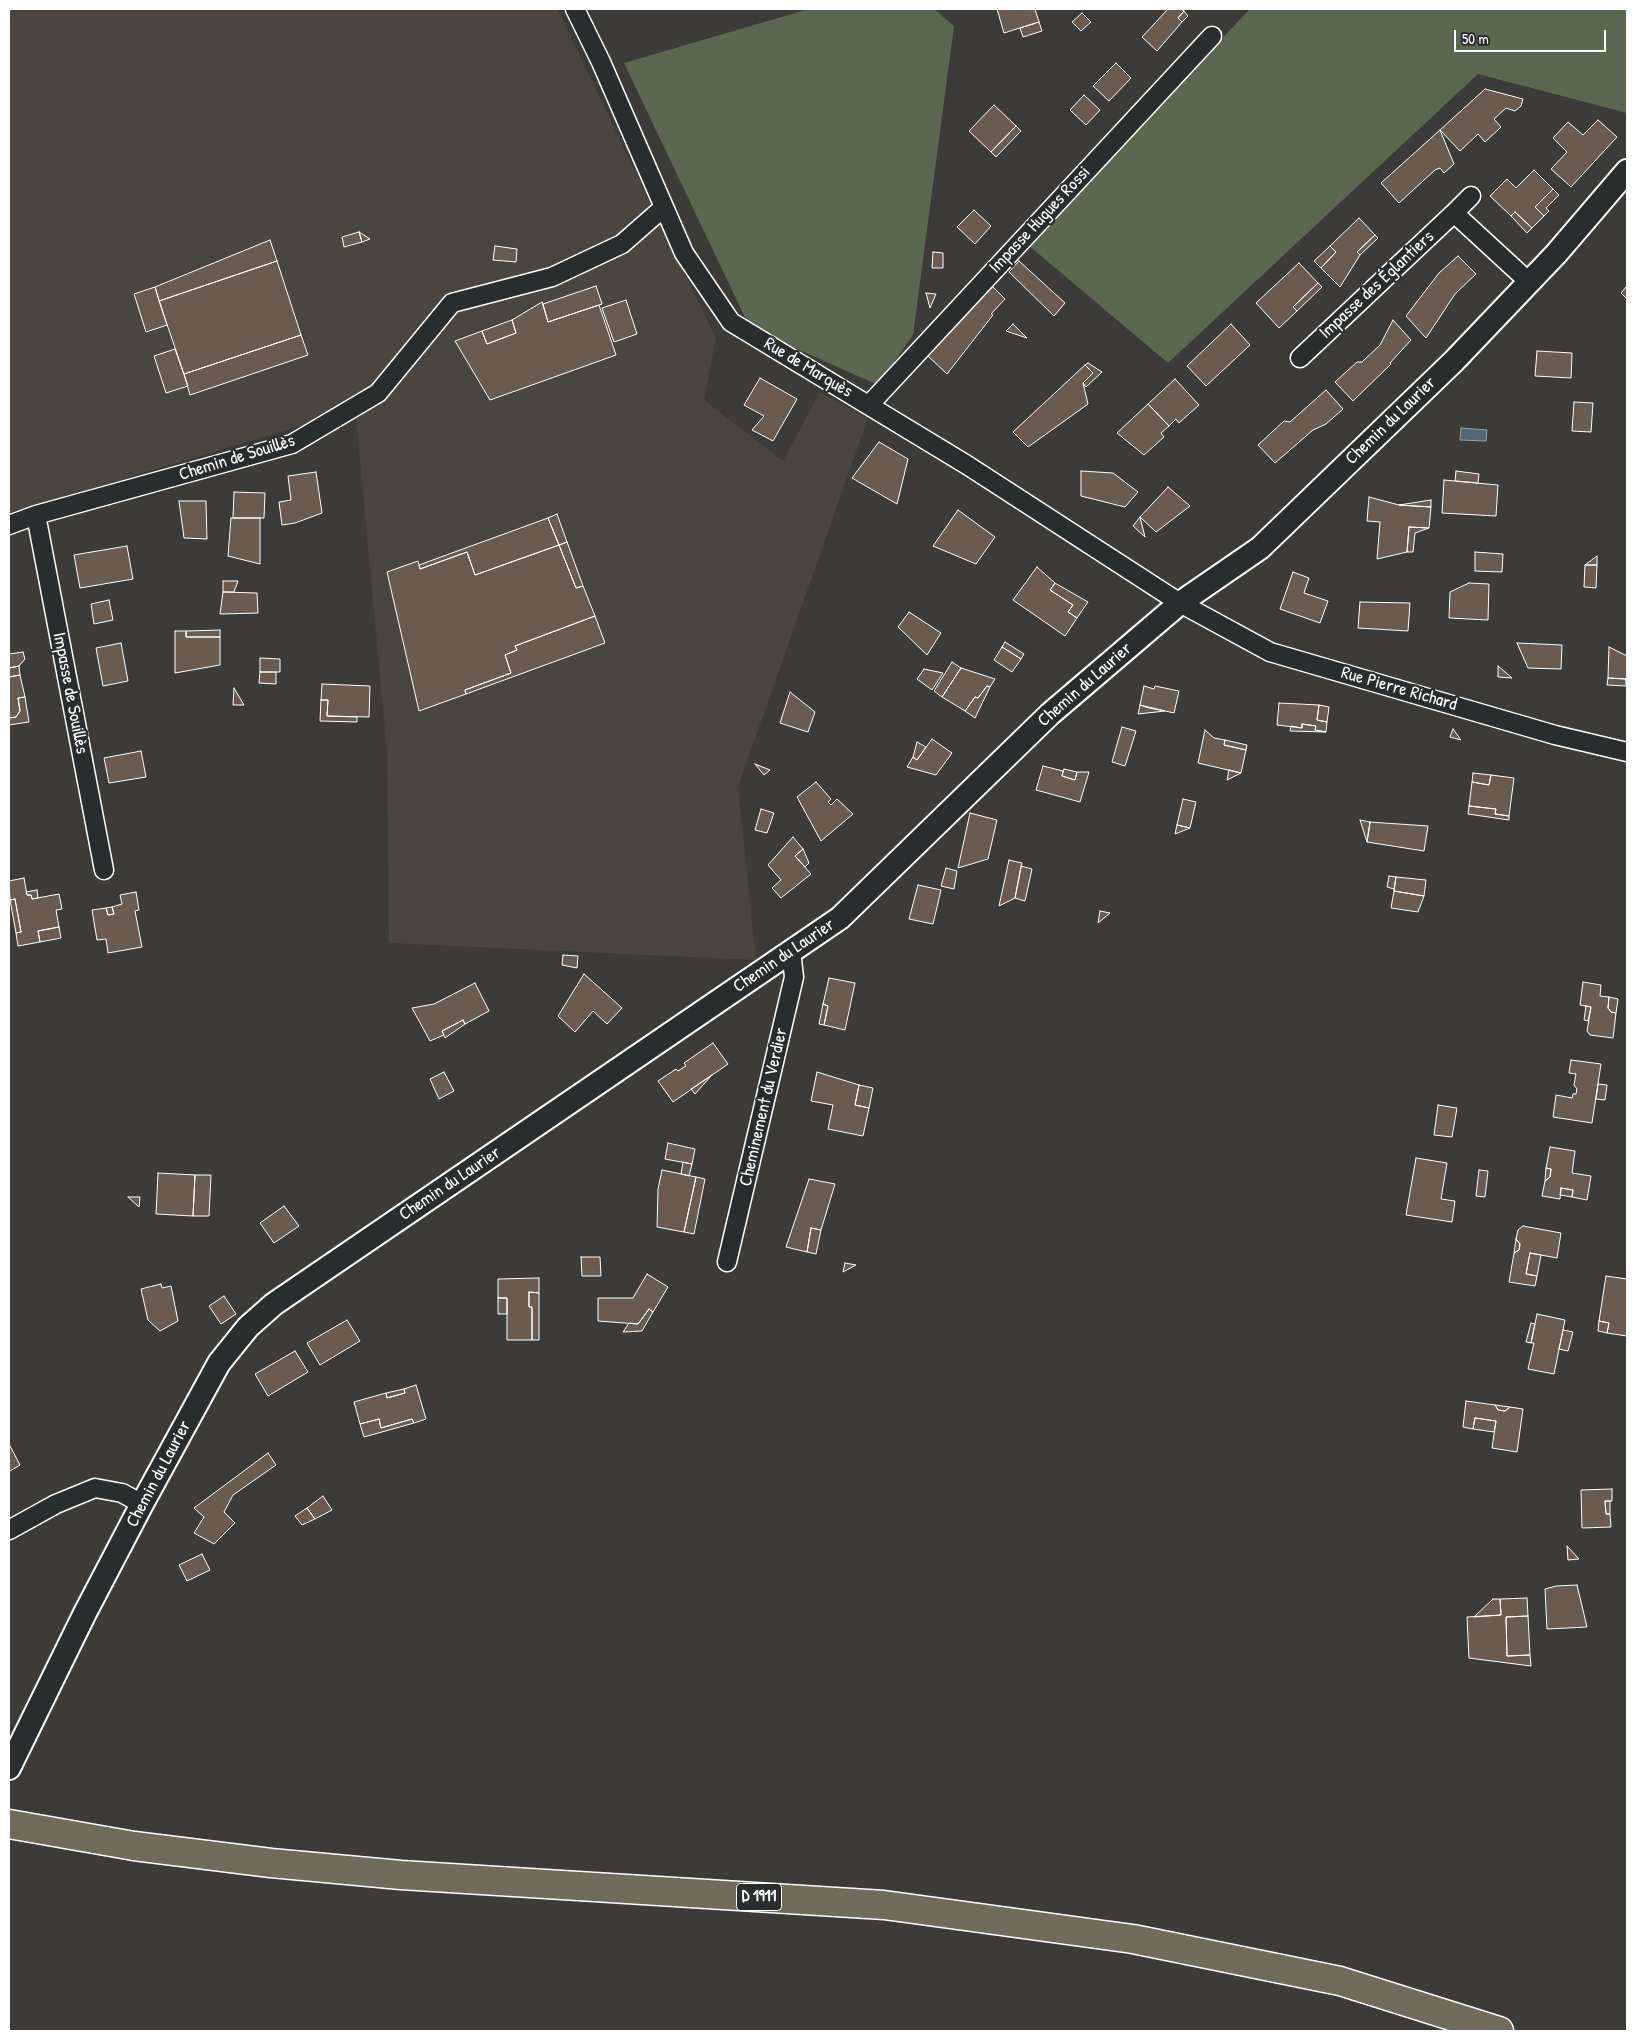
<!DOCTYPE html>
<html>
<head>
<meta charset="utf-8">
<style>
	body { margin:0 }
	#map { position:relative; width:1636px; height:2040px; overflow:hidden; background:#3d3b38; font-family:"Patrick Hand",sans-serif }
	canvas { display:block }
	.frame { position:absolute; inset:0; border:10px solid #fff; pointer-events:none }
	.scale { position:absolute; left:1454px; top:30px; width:152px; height:22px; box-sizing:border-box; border:2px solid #fff; border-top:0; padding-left:6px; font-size:15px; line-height:18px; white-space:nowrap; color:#fff; -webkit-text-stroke:4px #2a2d2e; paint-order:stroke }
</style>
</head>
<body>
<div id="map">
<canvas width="1636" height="2040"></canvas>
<div class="frame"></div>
<div class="scale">50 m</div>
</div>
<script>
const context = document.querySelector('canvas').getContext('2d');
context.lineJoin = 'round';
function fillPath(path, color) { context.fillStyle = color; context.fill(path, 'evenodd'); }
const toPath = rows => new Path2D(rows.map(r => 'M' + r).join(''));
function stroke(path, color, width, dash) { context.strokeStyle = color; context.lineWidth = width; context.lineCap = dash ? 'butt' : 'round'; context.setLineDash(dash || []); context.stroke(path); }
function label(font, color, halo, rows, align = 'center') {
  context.font = font + ' "Patrick Hand",sans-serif'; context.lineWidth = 4.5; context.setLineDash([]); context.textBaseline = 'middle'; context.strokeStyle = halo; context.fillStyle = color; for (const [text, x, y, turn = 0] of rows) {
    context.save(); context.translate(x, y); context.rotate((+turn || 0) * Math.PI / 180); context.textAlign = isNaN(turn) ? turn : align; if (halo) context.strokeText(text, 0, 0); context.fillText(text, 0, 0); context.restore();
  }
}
const built = toPath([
	[9,9,557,9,716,338,704,400,783,461,820,392,868,418,738,787,756,960,389,943,387,752,355,406,344,413,9,513]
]);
const green = toPath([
	[809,9,934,9,954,26,913,335,878,385,750,328,624,63],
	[1250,9,1627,9,1627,113,1478,74,1168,363,1027,244]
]);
const water = toPath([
	[1461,428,1487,430,1486,441,1460,440,1461,428]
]);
const building = toPath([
	[997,9,1035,9,1039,22,1004,33,997,9],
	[1168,9,1181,9,1184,11,1178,18,1182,22,1157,51,1142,37,1168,9],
	[1184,11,1188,16,1182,22,1178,18,1184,11],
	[1082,13,1091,22,1081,31,1072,22,1082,13],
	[1039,22,1042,31,1023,37,1020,28,1039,22],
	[1116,63,1131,78,1109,101,1093,86,1116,63],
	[1485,89,1523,99,1521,106,1515,111,1506,108,1494,119,1501,127,1485,142,1478,134,1460,151,1440,130,1485,89],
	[1084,95,1100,110,1086,125,1070,110,1084,95],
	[994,105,1016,126,991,152,969,131,994,105],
	[1598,120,1617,137,1571,187,1551,169,1567,152,1553,138,1568,122,1583,135,1598,120],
	[1016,126,1021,131,996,157,991,152,1016,126],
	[1440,130,1454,164,1444,173,1440,168,1435,170,1399,203,1381,183,1440,130],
	[1534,170,1553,189,1535,207,1544,216,1532,228,1515,212,1511,216,1490,196,1507,179,1516,188,1534,170],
	[1553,189,1559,195,1546,208,1549,211,1544,216,1535,207,1553,189],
	[974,210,991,226,975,244,957,227,974,210],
	[1515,212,1532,228,1527,233,1511,216,1515,212],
	[1359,218,1375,235,1357,252,1360,255,1340,287,1321,268,1336,252,1330,246,1359,218],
	[359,232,362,242,344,247,342,237,359,232],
	[359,232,370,239,362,242,359,232],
	[1375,235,1378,238,1360,255,1357,252,1375,235],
	[270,240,277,261,159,301,155,287,270,240],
	[495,246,517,249,516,262,493,260,495,246],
	[1330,246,1336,252,1321,268,1314,261,1330,246],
	[933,252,943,253,943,268,932,268,933,252],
	[1458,256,1476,274,1455,294,1426,338,1406,316,1439,273,1458,256],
	[277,261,301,335,184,374,159,301,277,261],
	[1019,261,1065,303,1054,316,1009,272,1019,261],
	[1299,263,1318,283,1293,307,1297,311,1279,328,1256,303,1299,263],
	[1318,283,1322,287,1297,311,1293,307,1318,283],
	[596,286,602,304,548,322,543,304,596,286],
	[992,286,1005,299,991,314,993,315,947,374,927,355,992,286],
	[1627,286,1627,299,1621,293,1627,286],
	[155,287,167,325,146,332,134,294,155,287],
	[926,293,936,294,930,308,926,293],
	[626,300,637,334,614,342,602,308,626,300],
	[542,302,548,322,599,305,616,355,490,400,455,341,482,331,487,344,516,333,512,320,542,302],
	[512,320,516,333,487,344,482,331,512,320],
	[1393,320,1411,340,1390,363,1391,364,1353,401,1335,382,1357,362,1362,362,1380,345,1393,320],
	[1013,324,1027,338,1006,331,1013,324],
	[1231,324,1250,345,1206,386,1187,366,1231,324],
	[301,335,308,355,190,395,184,374,301,335],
	[175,349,188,386,166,393,154,356,175,349],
	[1537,351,1572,353,1571,378,1535,376,1537,351],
	[1088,363,1102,372,1086,387,1083,383,1093,373,1085,365,1088,363],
	[1085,365,1093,373,1083,383,1088,404,1028,447,1013,432,1085,365],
	[760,378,797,399,773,441,752,430,764,416,744,405,760,378],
	[1175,379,1199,405,1179,423,1176,419,1169,426,1148,404,1175,379],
	[1326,390,1343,409,1326,424,1313,430,1275,463,1258,445,1284,421,1290,422,1326,390],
	[1574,402,1593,403,1591,432,1572,431,1574,402],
	[1148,404,1169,426,1161,433,1164,437,1144,455,1117,433,1148,404],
	[879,442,908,459,897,504,852,478,879,442],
	[1081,471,1113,473,1138,492,1125,507,1081,496,1081,471],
	[1456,471,1479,474,1478,483,1455,481,1456,471],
	[316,472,322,513,295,523,282,525,279,502,291,500,288,476,316,472],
	[1444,480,1498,485,1496,516,1442,513,1444,480],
	[1168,487,1190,506,1156,532,1140,517,1168,487],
	[234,492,265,493,264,518,233,518,234,492],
	[1369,497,1399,505,1431,507,1429,528,1409,527,1407,552,1377,559,1380,522,1367,521,1369,497],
	[1431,500,1431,507,1399,505,1431,500],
	[179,501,206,501,207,539,184,538,179,501],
	[958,510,995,537,976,564,933,546,958,510],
	[557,514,567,542,559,545,548,518,557,514],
	[1140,517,1145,537,1133,526,1140,517],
	[231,518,260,518,260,564,228,556,231,518],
	[548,518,559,545,475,575,467,552,420,569,419,565,548,518],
	[1409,527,1429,528,1415,533,1413,552,1407,552,1409,527],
	[567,542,583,586,576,588,559,545,567,542],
	[559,545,576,588,583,586,595,616,515,646,517,650,505,655,511,673,465,690,466,694,419,711,387,572,418,561,420,569,467,552,475,575,559,545],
	[127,546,133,579,80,588,74,555,127,546],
	[1475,552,1503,554,1502,572,1475,571,1475,552],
	[1597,556,1597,565,1585,565,1597,556],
	[1585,565,1597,565,1596,588,1584,587,1585,565],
	[1037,567,1055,583,1050,590,1073,605,1068,612,1077,618,1065,636,1013,600,1037,567],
	[1293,572,1309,578,1304,593,1328,601,1320,623,1280,609,1293,572],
	[223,581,238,581,234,592,223,592,223,581],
	[1055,583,1088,602,1077,618,1068,612,1073,605,1050,590,1055,583],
	[1469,583,1489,584,1488,620,1449,618,1450,592,1469,583],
	[223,592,257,593,258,613,220,614,223,592],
	[109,600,113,620,94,624,91,604,109,600],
	[1360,602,1410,603,1408,631,1358,628,1360,602],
	[909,612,941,633,927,655,898,627,909,612],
	[595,616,605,643,466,694,465,690,511,673,505,655,517,650,515,646,595,616],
	[220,630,220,637,186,637,186,631,220,630],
	[175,631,186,631,186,637,220,637,220,665,175,673,175,631],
	[1005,642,1024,654,1021,659,1002,647,1005,642],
	[121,643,128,681,103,686,96,648,121,643],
	[1517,643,1562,645,1561,669,1528,668,1517,643],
	[1002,647,1021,659,1012,672,994,660,1002,647],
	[1609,647,1627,656,1627,686,1626,679,1608,678,1609,647],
	[23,652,25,659,19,666,9,668,9,654,23,652],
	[260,658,280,659,280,672,260,672,260,658],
	[952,662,961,668,942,697,934,691,952,662],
	[19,666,20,675,9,677,9,668,19,666],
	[1498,666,1512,678,1498,677,1498,666],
	[961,668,995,679,990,687,987,686,978,698,975,697,965,711,942,697,961,668],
	[924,669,943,673,932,690,917,679,924,669],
	[260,672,276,672,276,684,259,683,260,672],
	[20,675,25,697,18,698,20,711,16,717,9,718,9,677,20,675],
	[1608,678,1626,679,1626,686,1607,685,1608,678],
	[322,684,370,686,369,717,327,716,328,700,321,700,322,684],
	[987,686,990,687,975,718,965,711,975,697,978,698,987,686],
	[1144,686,1154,689,1155,686,1179,691,1174,713,1140,705,1144,686],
	[234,688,244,705,233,705,234,688],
	[790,692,815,712,808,732,780,723,790,692],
	[25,697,29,722,9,725,9,718,16,717,20,711,18,698,25,697],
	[321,700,328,700,327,716,357,717,357,722,320,721,321,700],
	[1279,703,1319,705,1317,720,1327,722,1326,732,1315,730,1316,726,1302,724,1302,728,1277,725,1279,703],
	[1140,705,1149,708,1165,711,1138,714,1140,705],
	[1319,705,1329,707,1327,722,1317,720,1319,705],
	[1302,724,1316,726,1315,730,1326,732,1290,731,1291,726,1302,728,1302,724],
	[1122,727,1136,731,1125,766,1112,762,1122,727],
	[1453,729,1461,740,1450,737,1453,729],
	[1205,730,1214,738,1225,740,1224,745,1246,750,1241,773,1198,763,1205,730],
	[932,739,952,753,936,775,907,767,913,757,917,760,932,739],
	[1225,740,1247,745,1246,750,1224,745,1225,740],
	[917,742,926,747,917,760,913,757,917,742],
	[141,751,146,777,109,783,104,758,141,751],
	[755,764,770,770,764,775,755,764],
	[1043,766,1063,771,1062,776,1075,780,1077,772,1089,772,1080,802,1036,790,1043,766],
	[1064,769,1077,772,1075,780,1062,776,1064,769],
	[1229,770,1241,773,1227,780,1229,770],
	[1473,773,1491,775,1489,785,1472,782,1473,773],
	[1491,775,1514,778,1509,816,1495,814,1496,809,1469,806,1472,782,1489,785,1491,775],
	[816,782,831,799,828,802,831,805,837,799,853,814,821,841,797,797,816,782],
	[1183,799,1196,802,1190,828,1177,825,1183,799],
	[1469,806,1496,809,1495,814,1509,816,1509,820,1468,814,1469,806],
	[761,809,774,813,767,833,755,830,761,809],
	[970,813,997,820,988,859,958,868,970,813],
	[1360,820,1370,822,1367,842,1360,820],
	[1370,822,1428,826,1424,851,1367,842,1370,822],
	[1177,825,1190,828,1175,834,1177,825],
	[793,837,803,849,795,856,811,874,781,898,772,888,781,880,768,865,793,837],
	[803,849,809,863,805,867,795,856,803,849],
	[1009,860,1022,863,1015,898,999,906,1009,860],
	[1021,866,1032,869,1025,901,1015,898,1021,866],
	[946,868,957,871,954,889,941,886,946,868],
	[1389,876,1396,877,1394,889,1387,887,1389,876],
	[1396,877,1426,880,1424,896,1394,891,1396,877],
	[24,878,27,895,31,895,32,899,59,894,62,909,56,910,59,927,38,931,40,942,18,946,16,933,21,932,15,899,10,900,9,881,24,878],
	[918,885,941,890,933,924,909,919,918,885],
	[37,890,38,898,32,899,31,895,27,895,26,892,37,890],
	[1394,891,1424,896,1418,912,1391,908,1394,891],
	[136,892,139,910,135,911,142,947,108,953,106,939,97,940,92,910,106,908,108,915,114,914,112,907,122,904,120,895,136,892],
	[15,899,21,932,16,933,10,900,15,899],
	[112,907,114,914,108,915,106,908,112,907],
	[1100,911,1110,913,1098,923,1100,911],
	[59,927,61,938,40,942,38,931,59,927],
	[563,955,578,956,577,968,562,965,563,955],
	[584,974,622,1008,607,1024,593,1011,575,1032,558,1016,584,974],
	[829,978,855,983,845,1030,824,1025,828,1006,823,1004,829,978],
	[1583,982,1601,985,1600,996,1609,997,1608,1008,1611,1012,1616,1013,1613,1038,1590,1035,1587,1031,1591,1007,1580,1005,1583,982],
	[475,983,489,1011,465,1024,463,1020,442,1031,444,1035,430,1041,412,1008,434,1004,475,983],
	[1609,997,1618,999,1616,1013,1611,1012,1608,1008,1609,997],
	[823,1004,828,1006,824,1025,819,1024,823,1004],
	[1586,1006,1591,1007,1588,1021,1584,1020,1586,1006],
	[463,1020,465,1024,445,1038,442,1031,463,1020],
	[713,1043,728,1064,673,1102,658,1081,676,1069,678,1071,686,1066,684,1063,713,1043],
	[1571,1060,1601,1064,1592,1123,1553,1117,1556,1095,1572,1098,1573,1094,1576,1094,1577,1089,1574,1085,1576,1074,1569,1073,1571,1060],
	[444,1072,454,1091,439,1099,430,1079,444,1072],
	[817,1072,859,1085,855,1105,869,1108,863,1136,828,1129,833,1105,811,1101,817,1072],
	[712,1075,695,1094,691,1089,712,1075],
	[1598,1084,1607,1085,1605,1100,1596,1099,1598,1084],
	[859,1085,873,1088,869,1108,855,1105,859,1085],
	[1438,1105,1457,1108,1452,1137,1434,1135,1438,1105],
	[668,1143,695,1149,692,1164,665,1159,668,1143],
	[1550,1147,1575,1151,1572,1173,1591,1176,1587,1200,1572,1197,1573,1190,1561,1188,1560,1199,1542,1196,1545,1181,1550,1177,1551,1169,1546,1168,1550,1147],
	[1416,1158,1447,1163,1441,1199,1455,1201,1452,1222,1406,1215,1416,1158],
	[683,1162,692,1164,689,1176,681,1174,683,1162],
	[1546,1168,1551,1169,1550,1177,1545,1181,1546,1168],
	[662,1170,696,1177,684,1232,657,1227,658,1189,662,1170],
	[1479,1170,1488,1171,1485,1197,1476,1196,1479,1170],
	[158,1173,195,1175,193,1216,156,1214,158,1173],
	[195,1175,211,1175,209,1216,193,1216,195,1175],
	[696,1177,705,1179,694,1234,684,1232,696,1177],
	[809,1179,835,1184,821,1230,811,1228,807,1252,786,1247,809,1179],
	[1561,1188,1573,1190,1572,1197,1560,1195,1561,1188],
	[128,1197,140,1197,139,1207,128,1197],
	[284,1206,299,1226,274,1243,260,1223,284,1206],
	[1523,1226,1561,1233,1557,1258,1530,1253,1526,1274,1537,1276,1535,1286,1509,1282,1514,1253,1519,1250,1520,1244,1516,1239,1518,1230,1523,1226],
	[811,1228,821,1230,816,1254,807,1252,811,1228],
	[1516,1239,1520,1244,1519,1250,1514,1253,1516,1239],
	[1530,1253,1541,1255,1537,1276,1526,1274,1530,1253],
	[581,1257,600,1257,601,1276,582,1276,581,1257],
	[845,1263,856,1265,843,1272,845,1263],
	[647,1274,668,1287,653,1312,649,1309,638,1324,598,1321,598,1298,633,1298,647,1274],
	[1606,1276,1627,1279,1627,1336,1607,1333,1609,1323,1599,1321,1606,1276],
	[539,1278,539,1293,529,1292,529,1307,532,1307,532,1340,507,1340,507,1298,498,1298,498,1279,539,1278],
	[161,1284,162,1288,171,1286,178,1321,160,1331,148,1320,141,1289,161,1284],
	[529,1292,539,1293,539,1340,532,1340,532,1307,529,1307,529,1292],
	[224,1296,236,1314,221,1324,209,1306,224,1296],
	[498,1298,507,1298,507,1314,498,1314,498,1298],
	[649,1309,653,1312,642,1331,623,1332,629,1323,638,1324,649,1309],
	[1537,1314,1565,1320,1554,1374,1528,1369,1534,1343,1531,1343,1537,1314],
	[347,1320,360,1341,320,1365,307,1343,347,1320],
	[1599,1321,1609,1323,1607,1333,1598,1331,1599,1321],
	[1531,1323,1535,1324,1531,1343,1526,1342,1531,1323],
	[1563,1330,1573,1332,1568,1351,1559,1349,1563,1330],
	[295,1351,308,1372,268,1396,255,1374,295,1351],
	[416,1385,426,1419,414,1423,412,1419,381,1428,379,1419,360,1424,354,1402,386,1393,387,1398,405,1393,404,1389,416,1385],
	[404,1389,405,1393,387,1398,386,1393,404,1389],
	[1466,1401,1495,1405,1498,1410,1505,1411,1510,1407,1523,1409,1517,1452,1492,1448,1496,1421,1475,1418,1473,1429,1463,1427,1466,1401],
	[1495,1405,1510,1407,1505,1411,1498,1410,1495,1405],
	[1475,1418,1496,1421,1494,1432,1473,1429,1475,1418],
	[379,1419,381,1428,412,1419,414,1423,364,1437,360,1424,379,1419],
	[9,1444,20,1465,10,1471,9,1468,9,1444],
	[268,1453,276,1465,233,1495,224,1512,235,1523,214,1544,194,1533,204,1517,194,1508,268,1453],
	[1612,1489,1612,1501,1605,1501,1606,1514,1610,1514,1611,1527,1582,1528,1581,1490,1612,1489],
	[323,1496,332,1510,315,1519,307,1508,323,1496],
	[1605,1501,1610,1501,1610,1514,1606,1514,1605,1501],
	[307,1508,315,1519,302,1525,295,1516,307,1508],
	[1567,1546,1579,1559,1568,1560,1567,1546],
	[202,1554,210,1570,187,1581,179,1565,202,1554],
	[1577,1585,1587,1627,1547,1629,1545,1589,1556,1586,1577,1585],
	[1527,1598,1528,1616,1506,1617,1507,1656,1530,1655,1531,1666,1469,1658,1467,1617,1501,1615,1500,1599,1527,1598],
	[1493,1599,1500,1599,1501,1615,1474,1617,1493,1599],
	[1528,1616,1530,1655,1507,1656,1506,1617,1528,1616]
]);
const minor = toPath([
	[575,9,601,62,684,253,731,322,967,465,1180,603,1270,652,1555,735,1627,752],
	[1454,213,1471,196],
	[1300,358,1454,213,1529,282],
	[869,405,1212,36],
	[36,515,104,870],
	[9,525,36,515,292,444,378,393,452,303,552,277,622,244,663,208],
	[727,1262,794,977,791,951],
	[9,1530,56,1504,95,1488,122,1493,142,1504]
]);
const tertiary = toPath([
	[9,1768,85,1613,142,1504,219,1363,248,1327,274,1304,840,918,1050,714,1180,603,1260,548,1454,361,1556,254,1627,171]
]);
const primary = toPath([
	[9,1824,134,1846,271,1863,401,1875,884,1905,1133,1939,1340,1981,1499,2031]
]);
const shields = [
	[759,1897,45]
];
const shieldNames = [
	["D 1911",759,1897]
];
const streetNames = [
	["Impasse Hugues Rossi",1040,220,-47],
	["Impasse des Églantiers",1377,285,-43],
	["Rue de Marquès",808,368,31],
	["Chemin du Laurier",1391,421,-44],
	["Chemin de Souillès",237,458,-17],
	["Chemin du Laurier",1085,685,-41],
	["Rue Pierre Richard",1399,689,16],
	["Impasse de Souillès",70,693,79],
	["Chemin du Laurier",784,956,-34],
	["Cheminement du Verdier",764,1107,-77],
	["Chemin du Laurier",450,1184,-34],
	["Chemin du Laurier",159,1474,-62]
];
fillPath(built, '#4a453f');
fillPath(green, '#5b6851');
fillPath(water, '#526675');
stroke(water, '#97a3ac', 1);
fillPath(building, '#695b50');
stroke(building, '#fff', 1);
stroke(minor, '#fff', 21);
stroke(tertiary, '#fff', 26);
stroke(primary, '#fff', 31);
stroke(minor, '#2a2d2e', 18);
stroke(tertiary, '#2a2d2e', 22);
stroke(primary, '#726b5a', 28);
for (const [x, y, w] of shields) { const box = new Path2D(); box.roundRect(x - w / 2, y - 13.5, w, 27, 4); context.fillStyle = '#2a2d2e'; context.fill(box); stroke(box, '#fff', 1); }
label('bold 16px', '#fff', null, shieldNames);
label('18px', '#fff', '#2a2d2e', streetNames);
</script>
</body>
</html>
